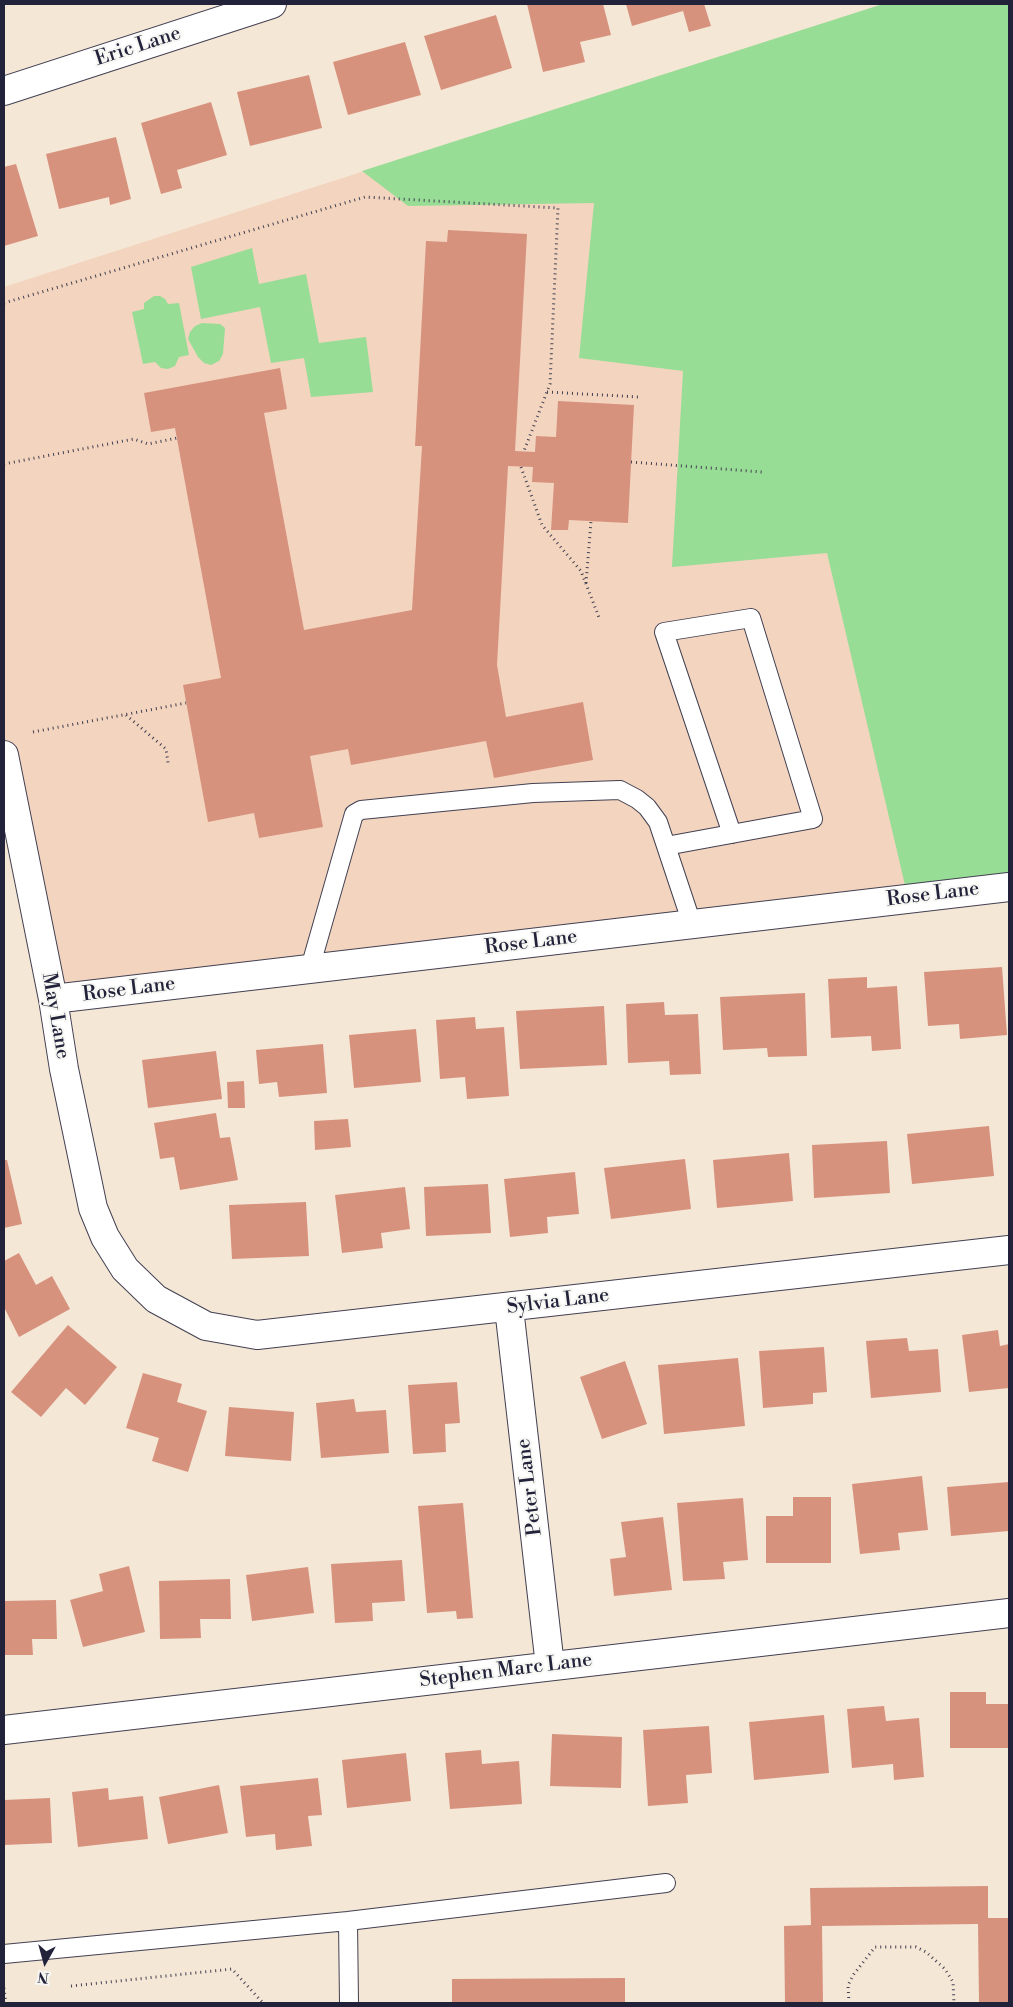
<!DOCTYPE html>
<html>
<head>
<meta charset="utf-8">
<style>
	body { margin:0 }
	#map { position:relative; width:1013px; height:2007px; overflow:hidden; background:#f5e7d6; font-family:"Libre Bodoni",serif }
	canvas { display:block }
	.frame { position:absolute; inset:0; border:5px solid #22223b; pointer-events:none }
	.north { position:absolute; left:20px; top:1937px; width:50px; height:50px; -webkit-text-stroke:4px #f6f6f2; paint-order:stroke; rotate:187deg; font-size:14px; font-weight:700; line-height:20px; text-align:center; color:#22223b }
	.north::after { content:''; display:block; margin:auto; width:18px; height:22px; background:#22223b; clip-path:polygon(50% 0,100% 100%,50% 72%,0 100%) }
</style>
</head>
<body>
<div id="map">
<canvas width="1013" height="2007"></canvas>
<div class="frame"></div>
<div class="north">N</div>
</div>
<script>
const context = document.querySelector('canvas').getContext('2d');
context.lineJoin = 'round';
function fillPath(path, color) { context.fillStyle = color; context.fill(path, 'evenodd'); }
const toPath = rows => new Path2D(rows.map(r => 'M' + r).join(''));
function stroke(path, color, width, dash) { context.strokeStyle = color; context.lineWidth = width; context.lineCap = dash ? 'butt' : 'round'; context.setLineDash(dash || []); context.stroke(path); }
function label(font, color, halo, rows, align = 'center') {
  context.font = font + ' "Libre Bodoni",serif'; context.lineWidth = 4; context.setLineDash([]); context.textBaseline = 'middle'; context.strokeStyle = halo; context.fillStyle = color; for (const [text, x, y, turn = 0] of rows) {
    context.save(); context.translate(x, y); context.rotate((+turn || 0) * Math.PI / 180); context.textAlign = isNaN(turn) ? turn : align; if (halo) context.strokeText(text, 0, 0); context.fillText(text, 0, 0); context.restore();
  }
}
const built = toPath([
	[883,4,1009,4,1009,887,53,999,4,755,4,287]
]);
const green = toPath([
	[883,4,1009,4,1009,887,908,898,827,553,672,567,683,371,579,358,594,203,408,206,362,171],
	[252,248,259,284,306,274,319,343,366,337,373,392,311,397,304,358,271,363,260,307,201,319,191,267],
	[154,296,160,296,165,299,168,304,179,303,189,355,179,357,175,366,168,369,161,368,155,362,143,364,132,312,144,309,144,303],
	[202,323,220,324,225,328,223,354,219,361,211,365,204,363,198,357,188,339,190,332,195,326]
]);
const building = toPath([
	[527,4,603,4,611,35,580,42,585,62,543,72],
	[626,4,704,4,711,26,689,32,683,11,632,26],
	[496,15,512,68,441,90,424,36],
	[405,42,421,95,348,115,333,62],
	[309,75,322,128,250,146,237,92],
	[211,102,227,155,177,170,182,188,161,194,141,123],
	[116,137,131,199,110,205,109,197,59,209,46,154],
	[16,164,38,236,4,246,4,167],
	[448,230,527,234,515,451,535,452,536,436,556,437,558,401,634,405,628,523,569,520,568,530,551,530,554,483,532,482,533,467,508,466,497,665,506,717,583,702,593,760,494,778,486,741,351,765,348,749,310,756,323,827,259,838,254,813,208,822,183,685,221,678,175,428,151,432,144,393,280,368,287,409,264,413,304,630,412,610,422,446,415,446,426,241,447,242],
	[1002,967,1007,1035,960,1039,959,1024,928,1026,924,972],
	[867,977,867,988,897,986,901,1049,872,1051,871,1036,831,1038,828,979],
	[805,993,807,1056,768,1057,767,1048,723,1050,720,997],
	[664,1002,665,1015,698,1014,701,1074,670,1075,669,1061,628,1063,626,1004],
	[604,1006,607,1065,520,1069,516,1011],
	[475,1017,476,1029,504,1027,509,1096,467,1099,465,1077,440,1079,436,1020],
	[416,1029,421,1082,354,1088,349,1035],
	[323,1044,327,1093,279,1097,277,1082,259,1084,256,1050],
	[216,1051,222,1099,148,1108,142,1060],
	[244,1081,245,1108,228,1108,227,1082],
	[216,1113,220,1138,230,1137,238,1180,180,1190,174,1157,160,1159,154,1123],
	[348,1119,351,1147,315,1150,314,1121],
	[989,1126,994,1176,912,1184,907,1134],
	[887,1141,890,1193,814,1198,812,1145],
	[789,1153,793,1201,717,1208,713,1160],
	[685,1159,691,1209,611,1219,604,1168],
	[4,1160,7,1160,22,1224,4,1228],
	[575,1172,579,1214,547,1217,548,1233,510,1237,504,1179],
	[488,1184,491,1233,426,1236,424,1187],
	[405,1187,410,1229,381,1233,383,1248,342,1253,335,1195],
	[306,1202,309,1256,232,1259,229,1205],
	[19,1253,36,1285,52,1276,70,1309,19,1337,4,1307,4,1261],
	[68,1325,117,1367,85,1405,66,1388,41,1417,11,1392],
	[998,1330,1000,1346,1009,1344,1009,1388,969,1392,962,1335],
	[907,1338,909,1351,938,1349,941,1392,871,1398,866,1341],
	[824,1347,827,1392,813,1393,813,1404,763,1408,759,1351],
	[738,1358,745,1426,664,1434,658,1365],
	[625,1361,647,1424,602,1439,580,1377],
	[143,1373,182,1384,177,1402,207,1411,188,1472,152,1461,159,1438,126,1428],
	[457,1382,460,1423,445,1424,446,1452,413,1454,408,1385],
	[354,1399,356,1412,386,1410,389,1453,321,1458,316,1403],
	[229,1407,294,1412,291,1461,225,1456],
	[922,1476,928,1530,898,1533,900,1550,860,1554,852,1484],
	[1009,1482,1009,1531,951,1536,947,1487],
	[793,1497,831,1497,831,1563,766,1563,766,1516,793,1516],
	[743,1498,748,1560,723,1562,725,1579,683,1581,677,1503],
	[463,1503,473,1618,457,1619,456,1611,427,1613,418,1506],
	[663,1517,672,1590,614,1596,610,1559,626,1557,621,1522],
	[402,1560,405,1601,372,1603,373,1621,335,1623,331,1564],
	[129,1566,145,1632,83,1647,70,1600,103,1591,99,1574],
	[308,1567,314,1613,252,1621,246,1575],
	[230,1579,231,1619,200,1619,201,1638,160,1639,159,1581],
	[56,1600,57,1639,32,1639,33,1655,4,1655,4,1601],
	[950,1692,986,1692,986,1704,1009,1704,1009,1748,950,1748],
	[884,1706,886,1721,919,1718,924,1777,894,1780,893,1764,852,1768,847,1709],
	[824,1715,829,1773,754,1780,749,1722],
	[709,1726,712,1773,686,1775,688,1803,648,1806,643,1730],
	[552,1734,622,1737,621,1788,550,1786],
	[481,1750,482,1764,519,1761,522,1804,450,1809,445,1753],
	[406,1753,411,1801,347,1808,342,1760],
	[318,1778,322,1815,308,1816,312,1846,276,1850,275,1834,246,1837,240,1786],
	[219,1785,228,1833,168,1844,159,1797],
	[108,1788,109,1800,143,1796,148,1839,78,1847,72,1792],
	[50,1798,52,1843,4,1845,4,1800],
	[988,1886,988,1918,1009,1918,1009,2003,979,2003,978,1924,822,1926,823,2003,785,2003,784,1926,811,1925,810,1888],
	[625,1978,625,2003,452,2003,452,1979]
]);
const path = toPath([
	[4,303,365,197,558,208,550,384,524,451],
	[547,392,639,397],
	[631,462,762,472],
	[4,464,134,439,148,444,177,438],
	[521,467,542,525,581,571,600,620],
	[586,583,591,521],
	[126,715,166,749,168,763],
	[33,732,186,703],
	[71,1986,232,1969,263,2003],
	[4,1988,6,2003],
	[849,2003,848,1985,854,1974,875,1947,916,1947,926,1952,945,1969,953,1982,954,2003]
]);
const service = toPath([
	[666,846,813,819,751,618,664,632,732,834],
	[310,968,354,814,361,810,533,793,620,790,637,799,647,807,658,822,692,924],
	[4,1954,348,1921],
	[349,2003,348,1921,666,1883]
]);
const minor = toPath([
	[4,91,272,4],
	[4,755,53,999,64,1069,93,1208,105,1237,125,1269,156,1299,206,1326,257,1335,1009,1250],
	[53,999,1009,887],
	[509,1308,550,1666],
	[4,1730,1009,1613]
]);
const streetNames = [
	["Eric Lane",138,47,-18],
	["Rose Lane",933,895,-7],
	["Rose Lane",531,943,-7],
	["Rose Lane",129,990,-7],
	["May Lane",55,1016,80],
	["Sylvia Lane",558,1302,-7],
	["Peter Lane",530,1487,-97],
	["Stephen Marc Lane",506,1671,-7]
];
fillPath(built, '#f3d4be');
fillPath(green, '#98dd96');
fillPath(building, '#d7927e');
stroke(service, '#424052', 20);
stroke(minor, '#424052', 30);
stroke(path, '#424052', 3, [1, 4]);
stroke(service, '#fff', 18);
stroke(minor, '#fff', 28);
label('20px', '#22223b', '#f6f6f2', streetNames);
</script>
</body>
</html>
